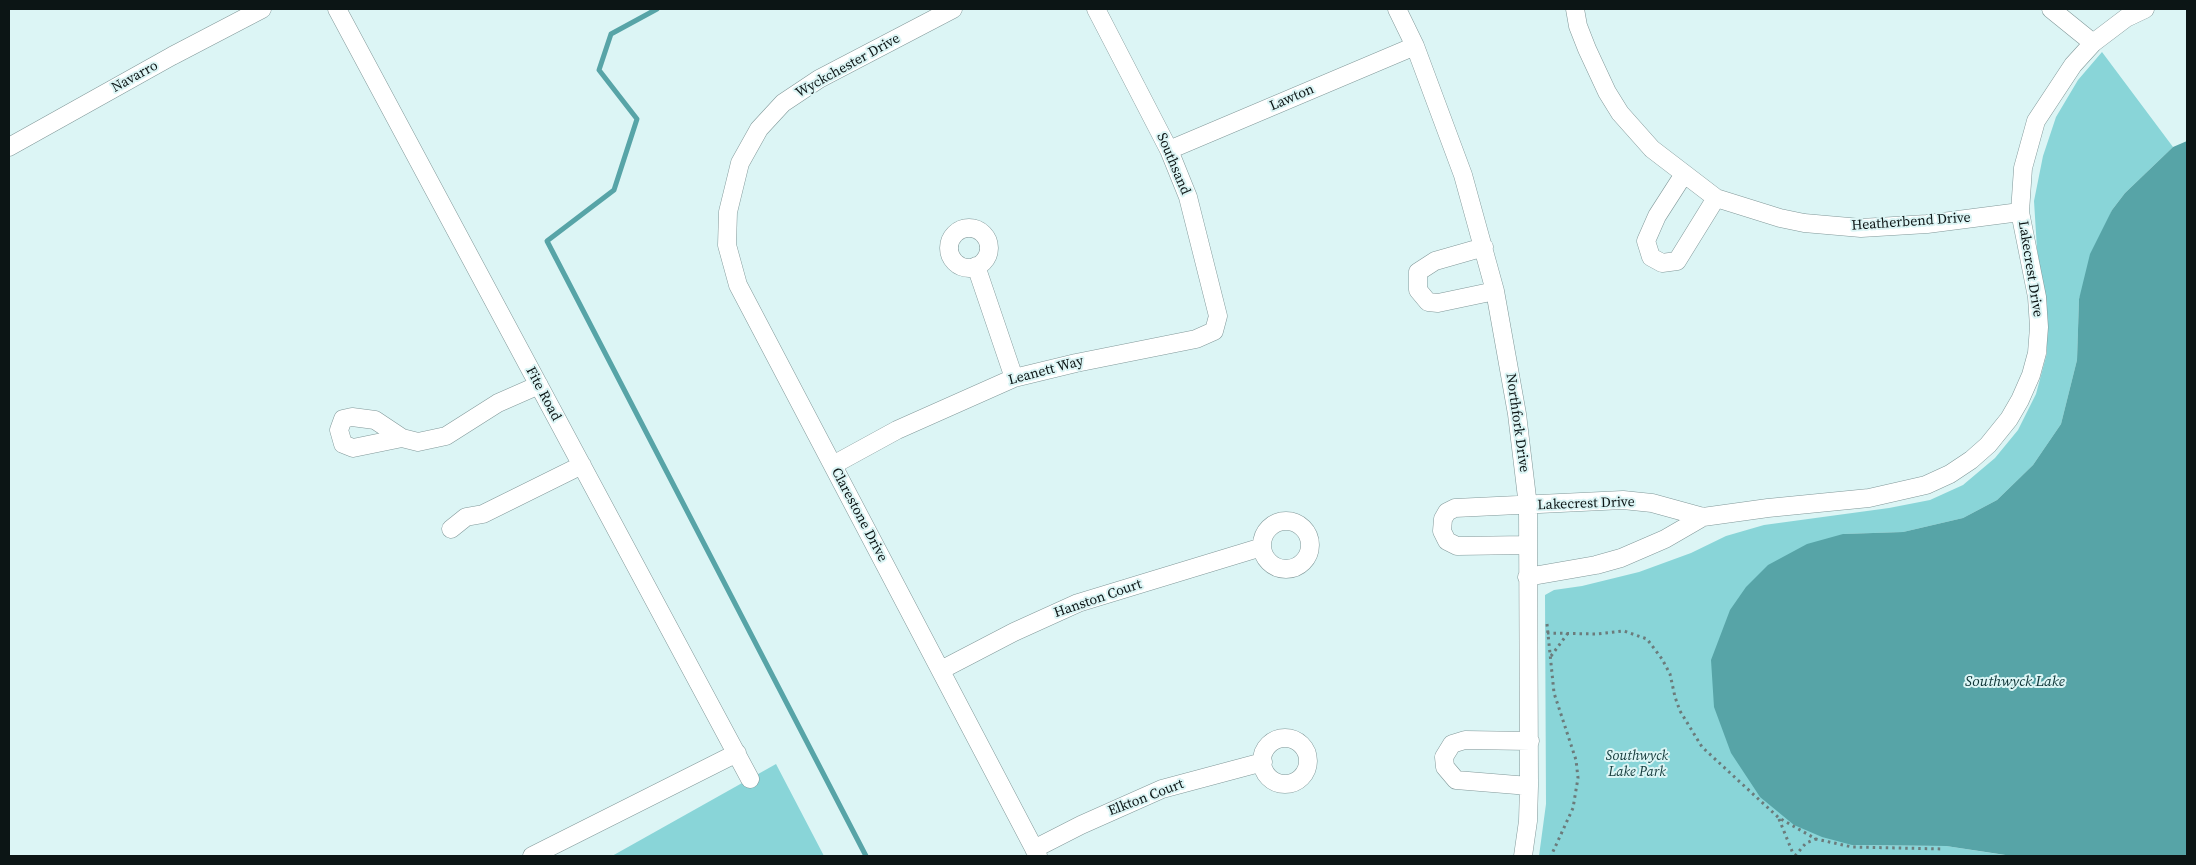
<!DOCTYPE html>
<html>
<head>
<meta charset="utf-8">
<style>
	body { margin:0 }
	#map { position:relative; width:2196px; height:865px; overflow:hidden; background:#dcf5f5; font-family:"Source Serif 4",serif }
	canvas { display:block }
	.frame { position:absolute; inset:0; border:10px solid #0c1515; pointer-events:none }
</style>
</head>
<body>
<div id="map">
<canvas width="2196" height="865"></canvas>
<div class="frame"></div>
</div>
<script>
const context = document.querySelector('canvas').getContext('2d');
context.lineJoin = 'round';
function fillPath(path, color) { context.fillStyle = color; context.fill(path, 'evenodd'); }
const toPath = rows => new Path2D(rows.map(r => 'M' + r).join(''));
function stroke(path, color, width, dash) { context.strokeStyle = color; context.lineWidth = width; context.lineCap = dash ? 'butt' : 'round'; context.setLineDash(dash || []); context.stroke(path); }
function label(font, color, halo, rows, align = 'center') {
  context.font = font + ' "Source Serif 4",serif'; context.lineWidth = 4; context.setLineDash([]); context.textBaseline = 'middle'; context.strokeStyle = halo; context.fillStyle = color; for (const [text, x, y, turn = 0] of rows) {
    context.save(); context.translate(x, y); context.rotate((+turn || 0) * Math.PI / 180); context.textAlign = isNaN(turn) ? turn : align; if (halo) context.strokeText(text, 0, 0); context.fillText(text, 0, 0); context.restore();
  }
}
const green = toPath([
	[2102,52,2173,147,2125,193,2112,210,2079,299,2077,360,2061,424,2033,465,1997,500,1963,518,1903,532,1843,534,1852,845,1946,846,2011,856,1539,856,1546,804,1545,595,1554,590,1582,586,1639,572,1691,553,1726,536,1764,525,1889,508,1930,500,1963,485,1995,458,2018,430,2036,394,2047,353,2045,302,2037,249,2034,201,2043,156,2056,117,2078,80],
	[776,764,824,856,612,856]
]);
const water = toPath([
	[2187,141,2187,856,2012,856,1946,846,1852,845,1822,837,1794,825,1760,797,1731,753,1714,707,1711,660,1730,610,1746,587,1768,565,1807,544,1843,534,1903,532,1963,518,1997,500,2033,465,2061,424,2077,360,2079,299,2090,254,2112,210,2125,193,2173,147]
]);
const stream = toPath([
	[657,9,611,34,599,70,637,119,614,190,547,241,866,856]
]);
const path = toPath([
	[1547,624,1554,693,1576,760,1578,778,1573,808,1551,856],
	[1547,633,1596,634,1624,631,1647,639,1662,659,1670,674,1675,697,1680,711,1702,747,1779,818,1816,839,1852,847,1944,849],
	[1551,656,1568,633],
	[1779,819,1794,856],
	[1795,856,1806,843,1816,839]
]);
const minor = toPath([
	[337,9,750,779],
	[953,9,819,79,783,103,759,129,740,163,728,212,727,245,738,285,1038,856],
	[1397,9,1415,46,1463,175,1495,291,1517,414,1528,506,1529,786,1528,821,1523,856],
	[1575,9,1578,26,1587,49,1607,92,1620,113,1652,149,1716,198,1780,218,1804,223,1861,228,1927,224,2020,212],
	[2051,9,2093,43],
	[9,147,172,56,262,9],
	[1169,150,1415,46],
	[1684,174,1657,216,1646,241,1651,257,1662,263,1677,261,1716,198],
	'949 248a20 20 0 1 1 40 0a20 20 0 1 1-40 0Z',
	[1484,247,1435,261,1418,272,1418,290,1428,302,1438,303,1495,291],
	[976,266,1014,378],
	[402,438,353,448,343,444,339,430,343,419,352,417,375,420,402,438,418,442,446,436,498,403,539,385],
	[833,465,897,430,1014,378,1076,363,1196,339,1214,331,1218,316,1188,197,1169,150,1096,9],
	'1262 545a24 24 0 1 1 48 0a24 24 0 1 1-48 0Z',
	[451,529,466,517,483,514,582,465],
	[1527,545,1457,546,1447,541,1442,531,1443,519,1447,512,1455,508,1623,500,1652,503,1703,517],
	[1527,577,1596,565,1621,558,1665,539,1703,517,1768,508,1869,498,1926,485,1950,474,1971,460,1988,445,2009,419,2020,400,2031,375,2037,353,2039,327,2037,297,2020,212,2023,168,2036,121,2073,65,2093,43,2126,18,2145,9],
	[941,670,1014,632,1078,603,1262,547],
	'1262 761a23 23 0 1 1 46 0a23 23 0 1 1-46 0Z',
	[1529,786,1456,780,1445,767,1444,757,1452,744,1465,740,1530,741],
	[1034,849,1081,825,1162,789,1263,762],
	[532,856,737,753]
]);
const streetNames = [
	["Wyckchester Drive",848,66,-29],
	["Navarro",135,77,-29],
	["Lawton",1292,98,-23],
	["Southsand",1173,164,67],
	["Heatherbend Drive",1911,222,-4],
	["Lakecrest Drive",2030,269,81],
	["Leanett Way",1046,371,-15],
	["Fite Road",543,394,62],
	["Northfork Drive",1517,423,82],
	["Lakecrest Drive",1586,504,-2],
	["Clarestone Drive",859,515,62],
	["Hanston Court",1098,599,-19],
	["Elkton Court",1146,798,-21]
];
const parkNames = [
	["Southwyck",1637,756],
	["Lake Park",1637,772]
];
const waterNames = [
	["Southwyck Lake",2015,682]
];
fillPath(green, '#89d5d8');
fillPath(water, '#57a4a7');
stroke(stream, '#57a4a7', 5);
stroke(minor, '#819899', 19);
stroke(path, '#6b7b7b', 3, [2.5, 4]);
stroke(minor, '#fff', 18);
label('14px', '#0c1515', '#dcf5f5', streetNames);
label('italic 14px', '#113738', '#dcf5f5', parkNames);
label('italic 15px', '#0d3335', '#dcf5f5', waterNames);
</script>
</body>
</html>
